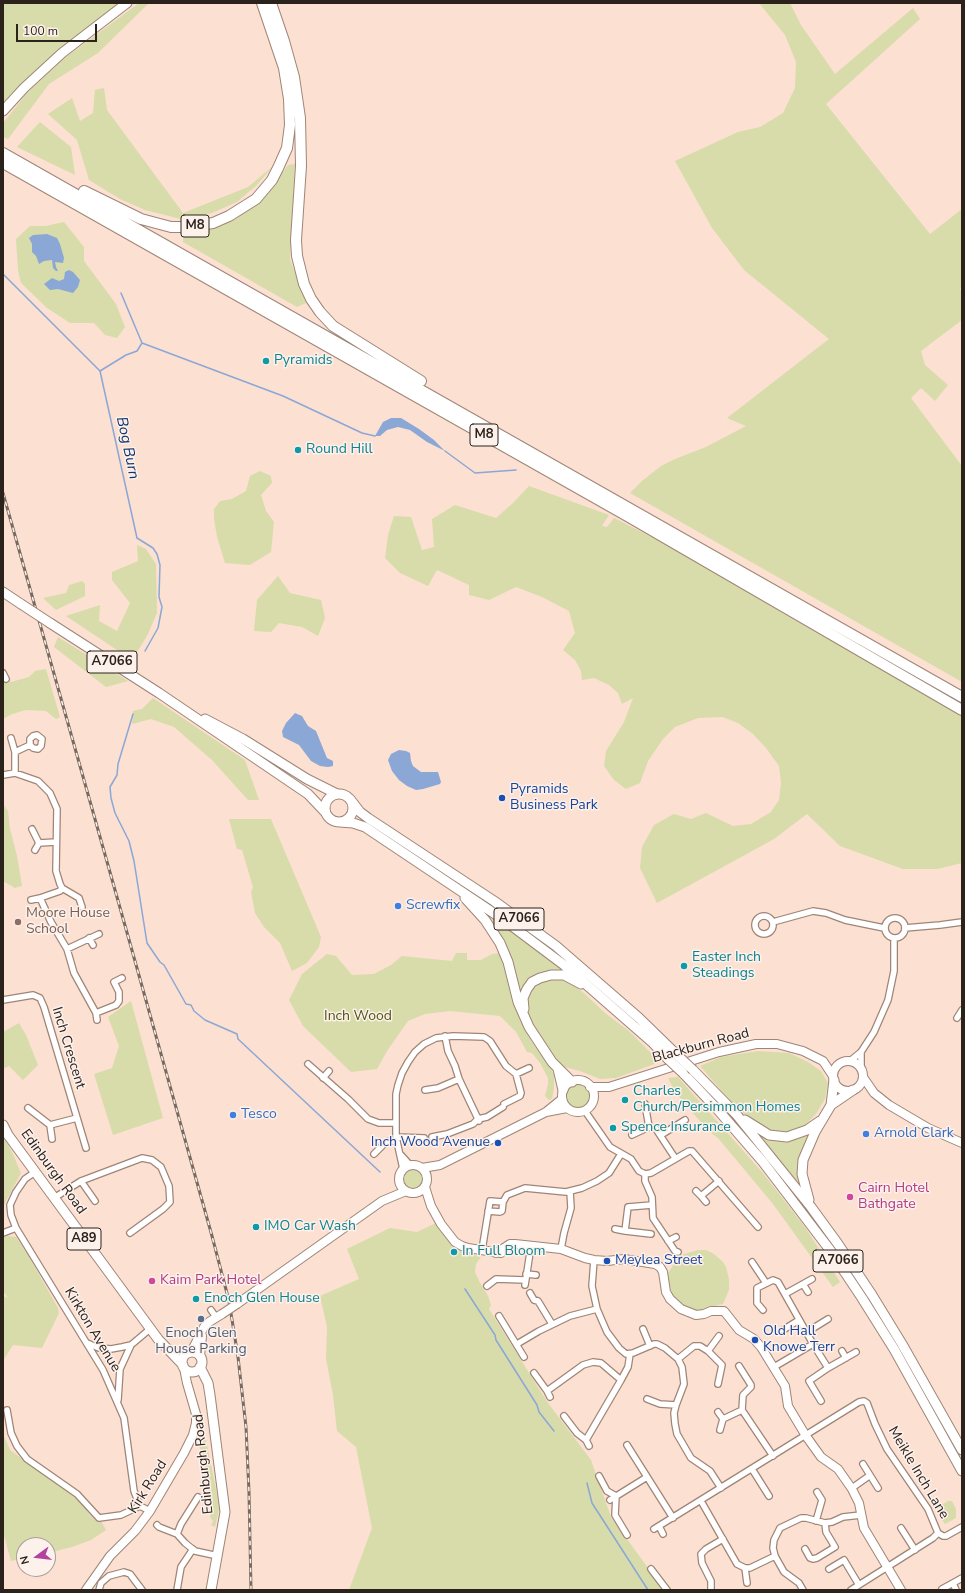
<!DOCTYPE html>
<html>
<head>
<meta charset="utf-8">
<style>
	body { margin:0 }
	#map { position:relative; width:965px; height:1593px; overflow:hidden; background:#fce0d1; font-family:"Nunito Sans",sans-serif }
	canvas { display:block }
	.frame { position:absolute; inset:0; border:4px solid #2c221c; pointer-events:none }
	.north { position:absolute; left:16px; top:1537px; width:40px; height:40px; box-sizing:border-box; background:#fdf1eb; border:1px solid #a99e98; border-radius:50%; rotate:255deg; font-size:11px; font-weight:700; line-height:16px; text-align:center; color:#2c221c }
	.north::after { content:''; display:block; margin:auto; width:14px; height:18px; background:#b343a0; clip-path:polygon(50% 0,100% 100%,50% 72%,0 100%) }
	.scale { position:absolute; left:16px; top:24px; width:81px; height:18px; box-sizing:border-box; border:2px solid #2c221c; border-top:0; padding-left:5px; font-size:12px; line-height:14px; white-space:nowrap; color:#2c221c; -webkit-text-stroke:3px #fdf1eb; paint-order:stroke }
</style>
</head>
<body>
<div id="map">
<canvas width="965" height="1593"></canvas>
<div class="frame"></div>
<div class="north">N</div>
<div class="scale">100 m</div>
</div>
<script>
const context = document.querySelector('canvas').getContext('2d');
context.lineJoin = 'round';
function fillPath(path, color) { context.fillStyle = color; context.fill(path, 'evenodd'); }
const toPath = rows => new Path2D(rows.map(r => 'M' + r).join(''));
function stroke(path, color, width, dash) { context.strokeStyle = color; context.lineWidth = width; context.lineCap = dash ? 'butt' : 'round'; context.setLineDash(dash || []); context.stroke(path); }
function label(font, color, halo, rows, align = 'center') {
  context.font = font + ' "Nunito Sans",sans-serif'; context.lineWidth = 3; context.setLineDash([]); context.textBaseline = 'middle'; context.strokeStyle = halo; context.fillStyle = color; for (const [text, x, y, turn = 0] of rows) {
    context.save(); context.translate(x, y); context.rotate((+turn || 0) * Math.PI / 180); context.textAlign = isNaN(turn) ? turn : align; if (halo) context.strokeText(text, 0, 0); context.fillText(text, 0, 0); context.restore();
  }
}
const green = toPath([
	[3,3,115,3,116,5,3,103],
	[139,3,149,3,98,53,49,84,8,139,3,137,3,123,28,92,66,57],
	[759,3,790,3,801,25,835,74,913,8,920,19,826,104,930,234,962,209,962,287,960,289,962,293,962,320,921,351,925,365,948,385,935,401,921,388,911,398,962,466,962,682,630,493,642,481,661,466,675,459,706,447,746,426,727,418,829,339,744,270,712,228,675,161,738,132,760,127,783,113,795,88,796,62,785,35],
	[104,88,107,110,183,213,248,187,273,166,257,185,237,202,212,213,185,220,145,210,120,199,89,180,77,140,48,114,72,98,80,121,93,113,95,90],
	[40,122,71,147,75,175,17,147],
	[295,164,290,259,306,303,297,307,183,242,183,232,204,231,235,219,264,197,288,165],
	[64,222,84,247,84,261,116,304,125,327,117,338,105,335,94,323,70,323,47,308,21,283,18,270,16,239,30,226,46,226],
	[260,471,271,476,272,483,261,495,266,511,274,522,271,552,250,565,225,563,217,537,214,519,214,509,220,501,232,499,246,491,250,476],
	[529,486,609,515,602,526,607,527,614,518,672,547,784,614,962,715,962,863,937,869,903,869,840,846,807,814,774,839,657,903,640,868,642,847,654,825,674,814,691,819,706,813,733,826,751,824,771,812,779,800,781,783,779,766,766,748,753,734,738,723,723,717,698,718,675,727,663,739,648,761,640,783,626,789,614,780,604,766,606,751,624,722,633,698,622,704,618,693,609,685,594,678,582,680,581,671,575,660,563,650,575,633,569,611,542,597,516,587,489,600,469,595,469,585,437,570,428,586,400,573,385,558,388,535,394,516,411,517,422,550,434,547,432,519,455,505,496,518,513,503],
	[137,545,146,549,156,564,157,613,147,636,132,660,66,616,100,605,99,621,117,631,130,603,112,580,112,572,138,561],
	[278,576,290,593,321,600,325,618,318,636,302,627,279,623,271,632,254,631,257,600],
	[82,581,85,584,85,596,56,610,43,598,66,593,69,585],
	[58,637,128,681,106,687,54,647],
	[46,669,60,717,56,719,46,711,26,710,12,714,3,719,3,682,5,679,11,682,29,677,35,671],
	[153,698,245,760,259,800,248,800,212,760,174,727,151,719,132,724,133,711,142,709],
	[3,804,8,811,10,829,17,856,22,886,15,888,3,881],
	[229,819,271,819,321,937,319,947,307,963,292,971,280,943,264,927,255,913,251,892,253,887,242,850,237,849],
	[476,905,523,939,570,975,549,972,521,996],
	[456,953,467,953,467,960,481,960,492,954,500,953,507,971,520,1020,531,1041,550,1066,554,1075,554,1088,552,1099,549,1100,545,1096,548,1084,548,1078,540,1063,532,1053,527,1052,516,1032,500,1016,450,1011,425,1014,408,1021,387,1051,377,1069,351,1072,303,1026,289,1000,302,974,327,954,336,956,352,975,374,974,391,965,402,956,452,961],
	[556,978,570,982,585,994,605,1013,629,1031,660,1062,616,1078,600,1079,580,1071,561,1066,532,1025,527,1010,528,997,532,988,536,983],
	[131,1001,163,1118,113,1135,94,1074,112,1068,119,1046,108,1017],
	[19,1023,26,1035,38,1065,23,1080,9,1066,5,1068,3,1066,3,1032],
	[758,1051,789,1053,808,1062,821,1071,828,1083,825,1099,816,1114,805,1125,789,1132,772,1132,753,1122,731,1102,700,1066,721,1057],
	[678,1077,762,1172,805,1227,840,1282,833,1287,773,1204,718,1138,710,1132,689,1109,674,1090,668,1078],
	'564 1097a14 14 0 1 1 28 0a14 14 0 1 1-28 0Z',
	[814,1131,800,1170,799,1187,755,1133,776,1140],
	[3,1136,12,1152,21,1173,3,1207],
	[417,1168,424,1176,424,1183,421,1186,413,1190,407,1190,405,1187,403,1180,403,1175,410,1169],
	[436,1223,453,1247,467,1253,481,1257,476,1264,475,1272,479,1281,488,1296,491,1305,489,1309,548,1403,591,1460,611,1517,664,1590,349,1590,372,1528,356,1447,337,1431,333,1395,326,1359,327,1327,320,1296,359,1279,347,1249,390,1228,417,1232],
	[8,1236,16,1237,28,1255,58,1308,59,1313,42,1348,13,1345,3,1361,3,1296,8,1298,3,1291,3,1237],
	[698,1250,706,1250,714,1254,723,1262,726,1267,729,1279,729,1290,723,1304,718,1305,704,1310,695,1311,680,1304,674,1298,668,1281,668,1273,676,1261,681,1255],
	[3,1434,10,1450,82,1502,89,1514,95,1520,101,1521,106,1530,91,1540,72,1547,48,1553,48,1545,24,1545,24,1558,11,1561,3,1532],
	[203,1438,206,1440,216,1489,219,1509,215,1527,211,1525,213,1521,210,1517,212,1506,205,1475,208,1470,206,1467,203,1455,198,1444],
	[948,1501,952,1501,956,1509,956,1518,945,1524,942,1520,937,1508]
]);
const water = toPath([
	[47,234,57,238,60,244,64,258,63,263,55,262,56,267,58,271,56,271,53,268,52,260,44,261,39,264,36,256,32,252,32,244,29,238,33,235],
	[69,270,73,272,80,280,78,287,73,293,58,289,50,290,44,284,52,278,59,281,64,279,65,272],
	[391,418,401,418,419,429,434,440,445,451,427,442,410,430,398,427,387,430,380,436,375,436,383,422],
	[295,713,302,716,308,726,316,731,327,758,333,761,333,766,328,767,320,766,311,761,299,745,283,737,282,731,286,723],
	[399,750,406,751,410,753,411,761,413,766,421,772,438,772,441,782,440,784,423,789,416,790,407,786,399,780,392,771,388,760,391,754]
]);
const stream = toPath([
	[3,274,100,371,137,538,153,548,157,554,160,565,159,597,162,607,158,628,145,651],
	[142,343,283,396,362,433,375,436],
	[100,371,126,355,137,351,142,343,121,293],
	[445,451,475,473,516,470],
	[133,714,118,764,117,775,110,787,111,798,115,813,129,841,134,861,147,943,160,962,164,965,186,1004,191,1005,194,1011,205,1020,237,1034,238,1039,380,1172],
	[465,1289,495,1335,496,1340,537,1405,539,1412,554,1431],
	[587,1483,592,1503,648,1590]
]);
const street = toPath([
	[3,673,6,679],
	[11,738,15,752,15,773],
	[15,752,30,745,30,739,33,736,37,735,42,739,41,746,38,749,33,748,30,745],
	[3,775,15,773,38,781,50,793,57,809,56,871,60,884,62,888,60,891,40,898,51,922,67,949,74,973,96,1013,97,1020],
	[32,829,39,843],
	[35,850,39,843,56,842],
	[62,888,79,898,82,907],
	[31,900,40,898],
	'755 925a9 9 0 1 1 18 0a9 9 0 1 1-18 0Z',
	'885 928a10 10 0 1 1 20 0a10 10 0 1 1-20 0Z',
	[773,922,813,911,826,913,845,920,884,928],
	[905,928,940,925,962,922],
	[89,938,93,945],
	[67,949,99,934],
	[3,1000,33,995,40,998,44,1007,86,1148],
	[96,1013,116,1005,119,1001,119,992,114,982,122,978],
	[957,1018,962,1010],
	[445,1036,448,1051,455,1066,459,1079,479,1121],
	[861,1052,861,1068],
	[850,1061,861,1052,874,1032,888,1000,894,971,894,939],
	[308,1064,348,1099,368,1119,379,1123,396,1123],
	[516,1074,529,1068],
	[323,1078,329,1071],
	[425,1090,438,1088,459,1079],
	[645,1104,649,1127,656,1129,675,1158],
	[28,1108,50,1125,77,1118],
	[585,1111,610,1147,631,1159,639,1171,645,1174],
	[50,1125,52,1139],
	[632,1135,649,1127],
	[661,1135,685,1120],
	[396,1137,424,1138],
	[432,1137,447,1134,473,1124,478,1119,487,1117,503,1107],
	[374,1154,386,1142,396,1140],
	[401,1155,410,1165],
	[403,1169,396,1137,396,1094,398,1085,402,1073,408,1062,415,1052,424,1044,436,1038,453,1036,484,1037,490,1041,506,1066,516,1074,521,1093,520,1096,504,1104],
	[35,1172,25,1179,16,1192,10,1205,11,1215,16,1228,103,1370,124,1418,134,1491,140,1506,150,1511],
	[645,1174,651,1173,689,1151,692,1151,758,1227],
	[645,1174,645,1181,652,1197,653,1218,675,1251,678,1252],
	[81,1181,95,1201],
	[696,1191,701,1196],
	[54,1198,81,1181,142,1158,152,1160,161,1167,169,1186,170,1202,163,1209,130,1233],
	[706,1202,701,1196,719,1181],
	[488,1211,500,1212,502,1211,503,1202],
	[615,1229,625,1231],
	[3,1233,16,1228],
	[651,1234,625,1231,628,1207,652,1205],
	[668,1241,676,1237],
	[561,1249,564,1233,571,1208,570,1191],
	[482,1250,490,1201,503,1202,507,1195,525,1188,566,1192,582,1188,597,1181,609,1173,621,1154],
	[594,1260,592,1286,597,1309,607,1332,619,1348,626,1354,633,1353,654,1344,657,1344,665,1348,678,1359,682,1367,684,1384,676,1405,674,1413,675,1424,677,1434,691,1458,710,1471,721,1488],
	[752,1262,766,1283],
	[526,1274,536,1275],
	[803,1284,808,1292],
	[525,1285,531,1246],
	[487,1286,496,1279,525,1280],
	[530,1293,534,1300,538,1301,552,1324],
	[785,1294,812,1279],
	[211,1310,216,1317],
	[763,1310,757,1303,757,1288,773,1280,778,1282,813,1344],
	[499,1316,524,1357],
	[643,1329,650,1346],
	[783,1330,799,1320],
	[807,1332,828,1319],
	[87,1343,99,1348,111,1349,122,1347,131,1345,150,1329],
	[517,1344,539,1331,570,1316,597,1309],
	[708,1351,719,1336],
	[842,1351,846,1358],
	[678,1359,694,1346,700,1346,708,1351,722,1365,718,1384],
	[739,1366,751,1385,751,1387,743,1395,742,1410,773,1456],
	[774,1367,813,1344,828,1368,809,1381,821,1401],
	[828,1368,856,1352],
	[534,1373,547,1391,583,1365,593,1362,601,1363,621,1380,586,1440],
	[621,1380,628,1367,630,1354],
	[547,1391,550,1397],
	[647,1399,660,1404,676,1405],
	[118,1400,120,1369,131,1345],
	[7,1410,11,1433,17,1446,27,1459,77,1494,99,1518,121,1515,140,1506],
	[718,1412,723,1419],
	[564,1416,577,1433,586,1440,589,1446],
	[720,1430,723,1419,742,1410],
	[627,1445,673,1518],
	[863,1464,878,1488],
	[752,1469,769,1496],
	[599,1476,607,1491,616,1496,615,1515,627,1535],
	[852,1488,869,1476],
	[610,1500,647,1477],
	[701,1501,737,1564,745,1568,750,1568,775,1556],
	[816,1521,822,1500,817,1492],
	[157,1525,159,1527,177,1534,185,1543,195,1551,218,1556],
	[659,1526,663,1534],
	[901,1528,915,1550],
	[654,1529,859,1402,864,1401,867,1403,875,1424,887,1449,928,1509,938,1533,933,1538,851,1590],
	[938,1533,943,1536,946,1536,962,1527],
	[177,1534,181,1524,198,1497],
	[805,1549,810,1558,813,1559,817,1558,835,1547,826,1532,825,1523],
	[745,1568,747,1583],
	[651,1569,667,1590],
	[829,1569,844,1560,859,1585],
	[953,1583,962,1578],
	[942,1589,953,1583,956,1590],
	[99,1590,101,1583,109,1576,124,1572,130,1574,142,1590],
	[177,1590,181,1567,193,1549],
	[711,1590,711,1581,702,1563,701,1554,706,1549,723,1539],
	[803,1590,799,1583,784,1572,775,1556,773,1548,774,1540,780,1528,801,1518,806,1518,825,1523,832,1522,843,1517,861,1515]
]);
const secondary = toPath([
	'833 1076a15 15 0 1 1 30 0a15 15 0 1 1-30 0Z',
	[863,1077,874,1093,889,1105,928,1128,962,1143],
	'562 1096a16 16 0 1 1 32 0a16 16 0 1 1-32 0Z',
	[590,1087,609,1087,719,1052,756,1044,777,1044,803,1051,823,1061,833,1076],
	[546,1112,567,1108],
	'399 1179a14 14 0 1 1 28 0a14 14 0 1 1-28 0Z',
	[422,1168,440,1165,546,1112,562,1099],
	[425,1187,431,1206,441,1224,455,1242,462,1246,468,1248,501,1253],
	[496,1253,510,1244,515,1244,561,1249,585,1258,594,1260,607,1261,624,1259,655,1264,660,1267,663,1272,666,1292,670,1299,681,1309,696,1315,704,1314,711,1311,724,1311,739,1330,754,1339,761,1347,785,1386,788,1406,806,1436,821,1457,838,1469,852,1489,859,1503,864,1528,901,1590],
	[237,1304,382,1201,406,1191],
	[191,1352,204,1327,209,1322,222,1314],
	[200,1356,202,1336],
	[86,1590,110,1556,135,1531,150,1511,184,1453,193,1435,196,1423,196,1414,187,1383,184,1368]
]);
const primary = toPath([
	[3,111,24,88,62,53,127,3],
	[3,592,21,604],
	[50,623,159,693,308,794,326,813],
	[205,719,243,739,307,779,337,794],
	'325 808a14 14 0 1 1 28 0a14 14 0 1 1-28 0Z',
	[350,799,360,812,368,818,494,901,556,946,639,1018,676,1054],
	[340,822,353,823,365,827,504,920,564,965,652,1042,668,1059],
	[465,898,485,920,500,943,508,962,518,1002,529,1027,552,1062,572,1082],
	[524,1009,523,998,527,989,532,982,540,978,551,975,564,975,581,984],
	[558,1069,563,1090],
	[693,1070,736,1114,811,1207,838,1244,872,1295,902,1344,962,1450],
	[683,1073,718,1110,763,1162,830,1250,862,1298,894,1349,962,1471],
	[831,1105,853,1090],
	[745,1120,769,1135,787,1137,807,1130,820,1121],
	[3,1125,8,1135,158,1339,183,1365],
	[809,1200,802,1174,803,1160,815,1132,831,1105,834,1080],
	'182 1362a10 10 0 1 1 20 0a10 10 0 1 1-20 0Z',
	[200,1367,208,1383,210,1395,225,1512,211,1590]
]);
const highway = toPath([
	[271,3,284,41,294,77,300,118,301,166,296,240,297,256,304,284,311,299,320,312,333,326,421,381],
	[3,153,962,697],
	[3,163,629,517,962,710],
	[84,191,141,219,171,227,185,227,213,223,229,216,256,199,272,180,279,166,287,148,290,125,289,99,284,68,262,3]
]);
const rail = toPath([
	[3,493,126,929,212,1236,229,1301,238,1357,246,1427,249,1492,251,1590]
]);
const secondaryBridge = toPath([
	[222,1314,237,1304]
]);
const primaryBridge = toPath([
	[21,604,50,623],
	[676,1054,693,1070],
	[668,1059,683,1073]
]);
const markers = [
	[266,361,4,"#0f9aa8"],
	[298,450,4,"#0f9aa8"],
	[502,798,4,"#1a4fb4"],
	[398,906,4,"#3f7fe0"],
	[18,922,4,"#8d6e63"],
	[684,966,4,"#0f9aa8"],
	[625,1100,4,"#0f9aa8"],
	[233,1115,4,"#3f7fe0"],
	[613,1128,4,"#0f9aa8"],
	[866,1134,4,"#3f7fe0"],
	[498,1143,4,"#1a4fb4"],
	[850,1197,4,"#d1479c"],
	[256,1227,4,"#0f9aa8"],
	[454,1252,4,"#0f9aa8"],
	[607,1261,4,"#1a4fb4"],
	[152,1281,4,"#d1479c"],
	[196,1299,4,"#0f9aa8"],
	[201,1319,4,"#5c6f8a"],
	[755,1340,4,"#1a4fb4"]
];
const shields = [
	[195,226,28],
	[484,435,28],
	[112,662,50],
	[519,919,50],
	[84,1239,34],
	[838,1261,50]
];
const shieldNames = [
	["M8",195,226],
	["M8",484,435],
	["A7066",112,662],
	["A7066",519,919],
	["A89",84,1239],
	["A7066",838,1261]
];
const cultureNames = [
	["Pyramids",274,361],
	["Round Hill",306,450],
	["Easter Inch",692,958],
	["Steadings",692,974],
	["Charles",633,1092],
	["Church/Persimmon Homes",633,1108],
	["Spence Insurance",621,1128],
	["IMO Car Wash",264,1227],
	["In Full Bloom",462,1252],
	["Enoch Glen House",204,1299]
];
const transitNames = [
	["Pyramids",510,790],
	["Business Park",510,806],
	["Inch Wood Avenue",490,1143,"right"],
	["Meylea Street",615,1261],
	["Old Hall",763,1332],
	["Knowe Terr",763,1348]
];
const shopNames = [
	["Screwfix",406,906],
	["Tesco",241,1115],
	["Arnold Clark",874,1134]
];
const educationNames = [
	["Moore House",26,914],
	["School",26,930]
];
const parkNames = [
	["Inch Wood",358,1017]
];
const streetNames = [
	["Blackburn Road",701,1046,-15],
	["Inch Crescent",68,1048,73],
	["Edinburgh Road",53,1172,54],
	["Kirkton Avenue",92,1330,59],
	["Edinburgh Road",204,1464,-96],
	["Meikle Inch Lane",918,1473,59],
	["Kirk Road",148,1487,-58]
];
const hotelNames = [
	["Cairn Hotel",858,1189],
	["Bathgate",858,1205],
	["Kaim Park Hotel",160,1281]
];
const serviceNames = [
	["Enoch Glen",201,1334],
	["House Parking",201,1350]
];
const waterNames = [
	["Bog Burn",127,448,78]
];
fillPath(green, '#d7dcaa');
fillPath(water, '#8ba7d6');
stroke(stream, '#8ba7d6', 1.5);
stroke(street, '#9f8577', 8);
stroke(secondary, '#9f8577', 10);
stroke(primary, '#9f8577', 11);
stroke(highway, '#9f8577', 12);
stroke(street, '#fff', 5.5);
stroke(secondary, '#fff', 8);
stroke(primary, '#fff', 9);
stroke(highway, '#fff', 10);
stroke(rail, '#7a6960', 3);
stroke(rail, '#fdf1eb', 1.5, [4.5]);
stroke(secondaryBridge, '#9f8577', 10, []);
stroke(primaryBridge, '#9f8577', 11, []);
stroke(secondaryBridge, '#fff', 8);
stroke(primaryBridge, '#fff', 9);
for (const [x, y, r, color] of markers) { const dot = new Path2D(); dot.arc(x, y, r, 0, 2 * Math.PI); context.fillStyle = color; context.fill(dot); stroke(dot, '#fdf1eb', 1.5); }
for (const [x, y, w] of shields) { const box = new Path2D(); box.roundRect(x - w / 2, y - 11, w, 22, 3); context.fillStyle = '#fdf1eb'; context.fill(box); stroke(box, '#2c221c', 1); }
label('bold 13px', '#2c221c', null, shieldNames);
label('14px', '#0d838f', '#fdf1eb', cultureNames, 'left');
label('14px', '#164399', '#fdf1eb', transitNames, 'left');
label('14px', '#366cbe', '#fdf1eb', shopNames, 'left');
label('14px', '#785e54', '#fdf1eb', educationNames, 'left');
label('14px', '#4f5312', '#fdf1eb', parkNames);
label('14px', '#2c221c', '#fdf1eb', streetNames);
label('14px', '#b23c85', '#fdf1eb', hotelNames, 'left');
label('14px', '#4e5e75', '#fdf1eb', serviceNames);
label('italic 15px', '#11326b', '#fdf1eb', waterNames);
</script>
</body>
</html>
